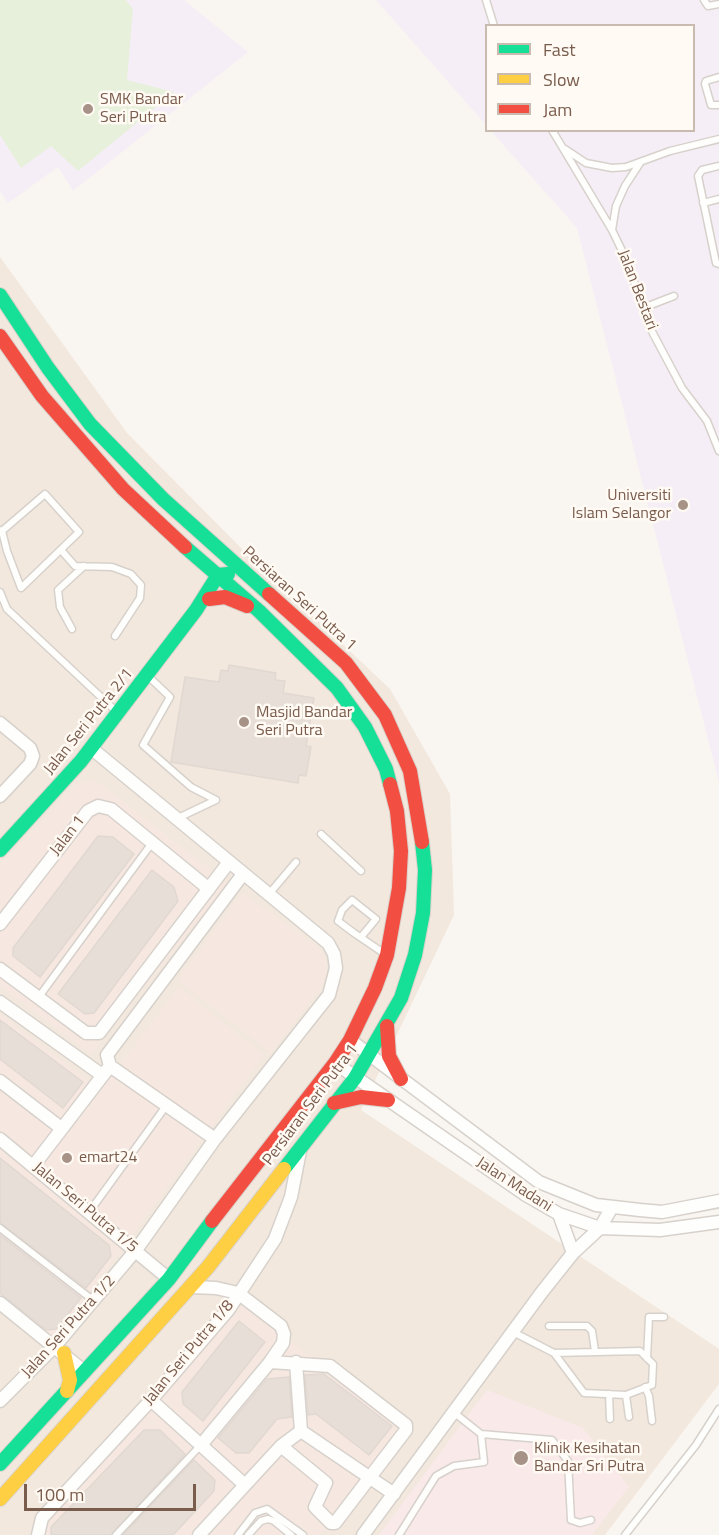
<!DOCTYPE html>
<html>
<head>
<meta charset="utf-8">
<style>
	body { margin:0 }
	#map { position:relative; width:719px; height:1535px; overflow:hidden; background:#f9f5f0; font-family:"Titillium Web",sans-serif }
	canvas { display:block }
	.legend { position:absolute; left:485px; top:24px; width:210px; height:108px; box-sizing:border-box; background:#fffaf3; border:2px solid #cabbb1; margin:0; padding:8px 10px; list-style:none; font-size:18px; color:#7a5c4d }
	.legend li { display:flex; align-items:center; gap:12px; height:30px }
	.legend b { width:30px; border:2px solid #cabbb1 }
	.scale { position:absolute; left:24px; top:1484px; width:172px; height:27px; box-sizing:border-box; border:3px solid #7a5c4d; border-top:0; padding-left:8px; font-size:18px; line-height:21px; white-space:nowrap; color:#7a5c4d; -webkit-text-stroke:4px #fffaf3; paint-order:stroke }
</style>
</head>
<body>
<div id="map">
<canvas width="719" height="1535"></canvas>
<ul class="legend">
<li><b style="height:8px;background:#16e098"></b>Fast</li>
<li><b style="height:8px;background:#ffcf43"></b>Slow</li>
<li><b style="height:8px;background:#f24e42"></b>Jam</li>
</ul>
<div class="scale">100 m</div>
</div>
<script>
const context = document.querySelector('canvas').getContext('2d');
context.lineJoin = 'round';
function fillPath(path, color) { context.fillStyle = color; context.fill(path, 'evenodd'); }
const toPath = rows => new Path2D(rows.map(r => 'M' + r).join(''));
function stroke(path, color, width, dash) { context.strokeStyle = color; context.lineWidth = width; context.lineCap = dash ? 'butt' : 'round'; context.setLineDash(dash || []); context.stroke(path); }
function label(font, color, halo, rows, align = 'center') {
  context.font = font + ' "Titillium Web",sans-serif'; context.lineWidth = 5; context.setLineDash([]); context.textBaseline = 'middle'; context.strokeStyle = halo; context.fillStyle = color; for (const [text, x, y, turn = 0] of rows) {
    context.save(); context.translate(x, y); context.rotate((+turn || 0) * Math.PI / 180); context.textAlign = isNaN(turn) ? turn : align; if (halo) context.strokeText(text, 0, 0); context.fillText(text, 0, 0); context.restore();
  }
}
const residential = toPath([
	[0,257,127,433,243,550,390,689,450,794,454,915,361,1110,719,1349,719,1384,605,1535,0,1535]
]);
const commercial = toPath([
	[95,780,228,883,91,1054,0,986,0,865,76,784],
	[242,893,319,948,326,961,327,979,271,1053,178,980],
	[179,987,264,1055,55,1340,0,1297,0,1014,100,1090],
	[242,1305,402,1427,321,1535,45,1535,48,1521]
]);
const education = toPath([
	[0,0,184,0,248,52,73,191,58,167,8,203,0,191],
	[376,0,719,0,719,782,577,228,491,131,694,130,694,26,486,26,486,125]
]);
const medical = toPath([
	[487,1390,583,1428,629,1487,592,1535,379,1535]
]);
const green = toPath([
	[0,0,126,0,133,9,127,80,174,92,78,171,51,146,21,168,0,135]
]);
const building = toPath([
	[229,665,276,673,275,680,285,681,283,693,314,698,306,746,311,747,306,776,299,775,298,783,171,762,185,677,219,682,221,670,228,671,229,665],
	[98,836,113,837,134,854,40,977,13,956,13,948,98,836],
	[152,870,174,887,178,901,94,1013,85,1014,58,994,152,870],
	[0,1020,83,1082,63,1108,0,1059,0,1020],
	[0,1158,109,1245,111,1256,86,1288,0,1223,0,1158],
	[0,1235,81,1298,56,1329,46,1330,0,1293,0,1235],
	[239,1321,265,1342,203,1421,183,1404,182,1392,239,1321],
	[324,1374,392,1426,369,1455,316,1414,308,1415,305,1375,324,1374],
	[289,1377,292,1417,277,1419,249,1453,236,1453,218,1438,267,1379,289,1377],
	[144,1430,160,1430,185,1454,111,1535,51,1535,51,1527,144,1430],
	[194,1460,215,1480,214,1491,173,1535,123,1535,194,1460]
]);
const lane = toPath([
	[486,0,494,26],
	[704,0,708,6,719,4],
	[719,77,706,81,705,84,711,105,719,105],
	[552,130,612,230,628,263,648,324,682,388,707,421,719,451],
	[565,149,586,163,612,168,626,167,670,151,719,139],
	[719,166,702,170,698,176,716,263,719,264],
	[703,203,719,199],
	[612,230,616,206,625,186,640,163],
	[643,308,674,296],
	[0,530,2,531,7,551,21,588,79,532,45,494,2,531],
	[61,550,75,566,112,567,131,574,141,585,140,598,115,636],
	[0,592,7,609,118,713],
	[72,629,60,607,58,590,84,566],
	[148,676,170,697,143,745,191,787,216,800],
	[178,818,216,800],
	[321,834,361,871],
	[269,894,296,862],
	[361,937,376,919,352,900,342,910,338,921,354,933,385,954],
	[38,998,152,843],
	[90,1211,166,1106],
	[0,1228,94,1301],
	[549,1326,587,1326,592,1331,595,1351],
	[513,1332,554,1353,640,1351,653,1364,652,1385,626,1395,584,1393,554,1353],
	[647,1358,649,1317,664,1317],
	[645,1387,649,1396,652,1421],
	[609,1394,610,1419],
	[626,1395,629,1417],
	[452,1411,481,1434,552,1440,568,1461,571,1520,580,1523,591,1520],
	[116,1535,201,1445],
	[238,1535,255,1513,267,1509,303,1535],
	[248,1535,261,1521,268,1519,274,1521,291,1535],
	[399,1535,436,1476,454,1466,484,1462,481,1434],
	[625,1535,696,1445,719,1409]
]);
const street = toPath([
	[0,723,30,748,33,756,30,764,0,796],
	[0,924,88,811,98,806,111,809,209,889],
	[0,969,86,1033,99,1033,229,862],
	[0,1002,102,1075],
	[350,1040,539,1182,596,1205,640,1210,662,1212,719,1201],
	[335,1063,526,1195,559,1214,600,1228,660,1230,719,1222],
	[110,1066,107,1055,243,874],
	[0,1081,61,1128],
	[0,1139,169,1279],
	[34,1165,110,1066,215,1139],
	[559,1214,573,1253],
	[192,1287,216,1288,238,1293,281,1326,284,1334,283,1343,270,1362,201,1445],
	[0,1303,85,1372],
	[270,1362,330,1366,406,1425,406,1430,335,1523,331,1523,315,1507,326,1483,281,1446],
	[296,1362,301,1431],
	[151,1400,245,1485],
	[0,1401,55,1346,136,1250,215,1139,329,995,336,968,334,954,328,943,91,748],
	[38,1535,42,1518,151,1400,229,1309,275,1239,291,1197,300,1151],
	[199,1535,281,1446,301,1431,394,1494],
	[363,1535,542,1292,573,1253,600,1228,612,1207]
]);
const fast = toPath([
	[0,295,48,368,90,424,163,499,269,594],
	[185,547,259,611,337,688,365,727,386,769,390,784],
	[0,850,81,761,196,610,218,575,228,574],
	[284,1169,355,1078,401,998,415,955,423,913,425,870,422,842],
	[0,1464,169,1279,212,1221]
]);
const slow = toPath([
	[64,1353,70,1380,67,1391],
	[0,1499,208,1267,284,1169]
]);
const jam = toPath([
	[0,336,42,396,123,489,185,547],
	[269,594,346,663,385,715,410,771,422,842],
	[209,599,225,597,247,606],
	[387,1026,389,1056,401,1079],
	[334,1103,361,1097,388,1100],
	[212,1221,335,1063,350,1040,375,988,387,955,399,888,401,851,397,811,390,784]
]);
const markers = [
	[88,109,6,"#a69286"],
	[683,505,6,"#a69286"],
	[244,722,6,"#a69286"],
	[67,1158,6,"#a69286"],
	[521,1458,8,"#a69286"]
];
const poiNames = [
	["SMK Bandar",100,100],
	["Seri Putra",100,118],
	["Universiti",671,496,"right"],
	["Islam Selangor",671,514,"right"],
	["Masjid Bandar",256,713],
	["Seri Putra",256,731],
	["emart24",79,1158],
	["Klinik Kesihatan",534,1449],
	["Bandar Sri Putra",534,1467]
];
const streetNames = [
	["Jalan Bestari",637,290,69],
	["Persiaran Seri Putra 1",299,599,42],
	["Jalan Seri Putra 2/1",89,722,-51],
	["Jalan 1",68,836,-52],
	["Persiaran Seri Putra 1",311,1105,-53],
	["Jalan Madani",514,1185,33],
	["Jalan Seri Putra 1/5",85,1208,40],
	["Jalan Seri Putra 1/2",69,1327,-48],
	["Jalan Seri Putra 1/8",189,1353,-50]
];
fillPath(residential, '#f2e8de');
fillPath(commercial, '#f6e8e1');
fillPath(education, '#f6eef6');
fillPath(medical, '#fae9e9');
fillPath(green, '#e7f0db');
fillPath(building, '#e6ded7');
stroke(building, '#e2d8d2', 1.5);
stroke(lane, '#d7d1cb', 9);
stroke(street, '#d7d1cb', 15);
stroke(fast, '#d9d2cb', 16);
stroke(slow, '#d9d2cb', 16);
stroke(jam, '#d9d2cb', 16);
stroke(lane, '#fefefd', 6);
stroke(street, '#fefefd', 12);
stroke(fast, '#16e098', 14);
stroke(slow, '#ffcf43', 14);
stroke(jam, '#f24e42', 14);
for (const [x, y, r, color] of markers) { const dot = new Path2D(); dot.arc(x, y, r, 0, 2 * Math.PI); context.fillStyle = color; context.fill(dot); stroke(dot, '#fffaf3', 2); }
label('16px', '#7a5c4d', '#fffaf3', poiNames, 'left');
label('16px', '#7a5c4d', '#fffaf3', streetNames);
</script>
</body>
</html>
